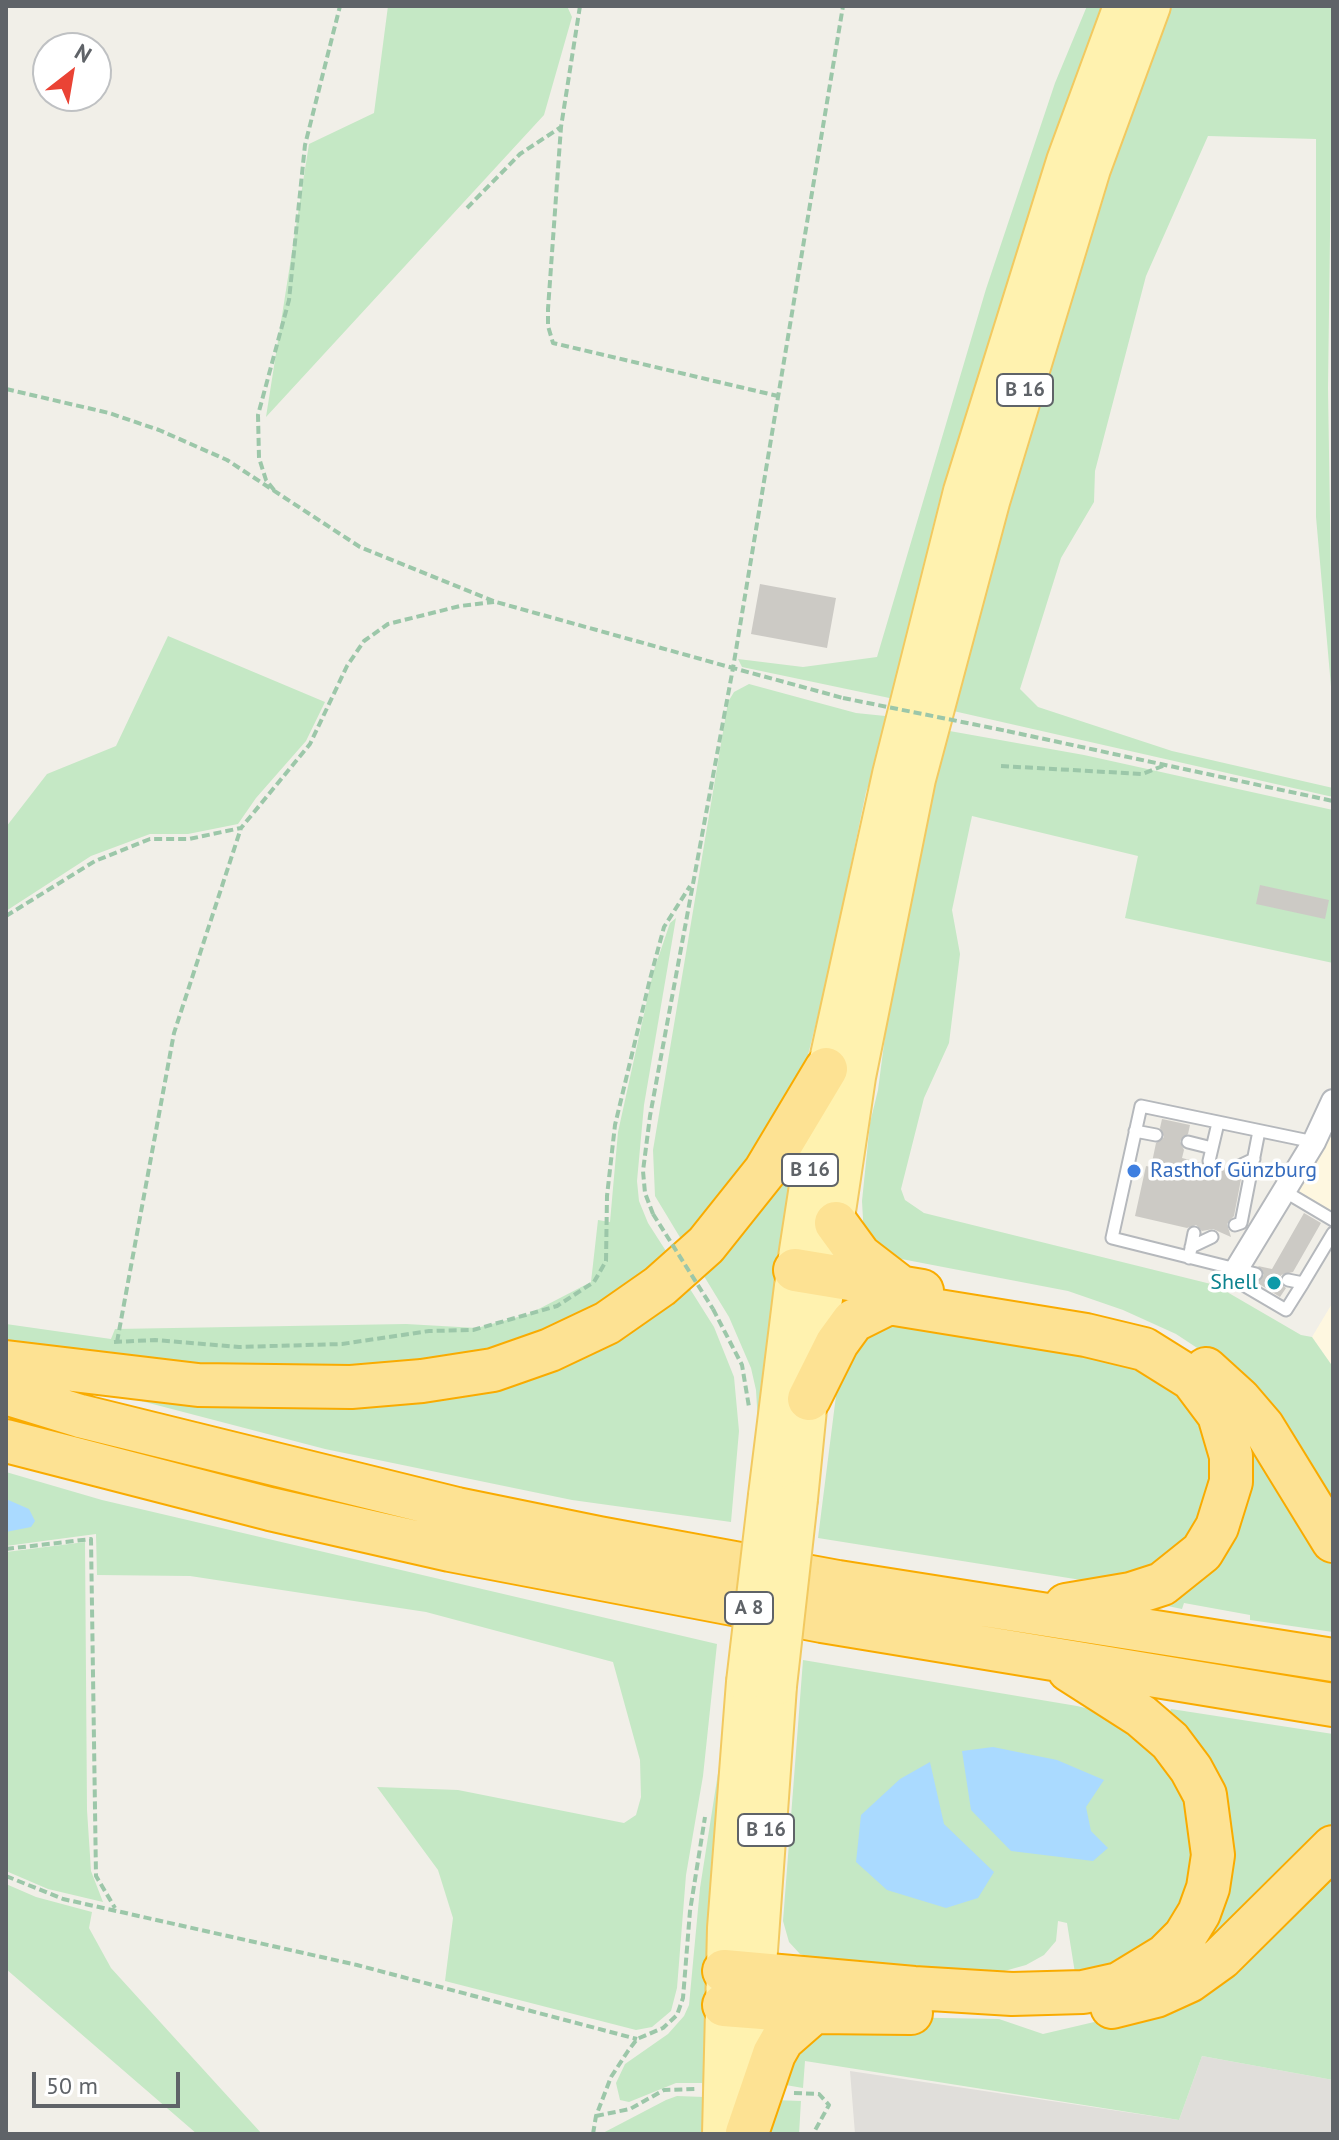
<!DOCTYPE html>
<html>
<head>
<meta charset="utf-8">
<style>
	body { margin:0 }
	#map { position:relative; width:1339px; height:2140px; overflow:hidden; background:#f1efe8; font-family:"PT Sans",sans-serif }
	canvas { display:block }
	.frame { position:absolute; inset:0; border:8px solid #5f6368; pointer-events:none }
	.north { position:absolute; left:32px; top:32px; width:80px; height:80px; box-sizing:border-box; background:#fff; border:2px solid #bfc1c3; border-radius:50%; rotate:31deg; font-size:22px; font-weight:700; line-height:32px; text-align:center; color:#5f6368 }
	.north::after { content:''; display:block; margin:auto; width:28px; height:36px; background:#ea4335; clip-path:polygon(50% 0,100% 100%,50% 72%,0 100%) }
	.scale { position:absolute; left:32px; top:2072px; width:148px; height:36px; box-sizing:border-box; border:4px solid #5f6368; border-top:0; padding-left:10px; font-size:24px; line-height:28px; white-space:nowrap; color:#5f6368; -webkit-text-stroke:6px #fff; paint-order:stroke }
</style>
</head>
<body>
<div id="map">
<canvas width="1339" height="2140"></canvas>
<div class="frame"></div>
<div class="north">N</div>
<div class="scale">50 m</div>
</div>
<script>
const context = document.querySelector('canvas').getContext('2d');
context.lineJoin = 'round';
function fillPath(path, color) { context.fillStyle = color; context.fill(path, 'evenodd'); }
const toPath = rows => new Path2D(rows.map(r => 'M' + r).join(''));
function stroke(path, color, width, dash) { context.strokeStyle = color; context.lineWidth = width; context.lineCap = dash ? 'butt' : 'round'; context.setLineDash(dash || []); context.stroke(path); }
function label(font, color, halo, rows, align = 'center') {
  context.font = font + ' "PT Sans",sans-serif'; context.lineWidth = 7; context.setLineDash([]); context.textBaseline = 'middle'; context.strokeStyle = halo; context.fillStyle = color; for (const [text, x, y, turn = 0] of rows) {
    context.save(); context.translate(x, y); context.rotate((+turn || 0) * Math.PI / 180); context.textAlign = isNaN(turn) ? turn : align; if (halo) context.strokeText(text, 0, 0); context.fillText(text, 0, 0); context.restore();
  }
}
const commercial = toPath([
	[1333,1129,1333,1218,1296,1196],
	[1333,1302,1333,1367,1312,1337]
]);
const industrial = toPath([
	[1202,2056,1333,2080,1333,2134,855,2134,850,2071,1179,2120]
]);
const green = toPath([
	[388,6,567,6,572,17,544,115,266,417,309,144,374,113],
	[1087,6,1108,6,899,700,742,667,738,659,803,667,877,657,986,289,1055,83],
	[1165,6,1333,6,1328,388,1333,709,1316,517,1316,139,1208,136,1146,276,1095,471,1094,502,1061,558,1020,689,1038,707,1172,751,1333,788,1333,797,949,710,1091,217],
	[168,636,325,702,306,741,256,798,238,824,188,834,150,834,91,856,6,911,6,827,47,774,116,746],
	[749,684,856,713,895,717,866,792,829,971,808,1055,790,1102,687,1249,655,1196,653,1150,728,702,734,692],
	[944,730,1084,755,1333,810,1333,963,1125,918,1138,856,972,816,952,910,960,954,949,1043,924,1098,901,1189,905,1200,924,1213,1215,1285,1301,1335,1312,1337,1333,1367,1333,1520,1223,1365,1176,1334,1123,1310,1068,1291,891,1257,864,1237,862,1201,870,1123,878,1090,901,914],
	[676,918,644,1105,637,1181,639,1201,648,1223,673,1262,628,1296,470,1364,209,1374,6,1350,6,1324,111,1339,115,1329,406,1324,477,1328,529,1314,591,1282,598,1220,610,1222,618,1132,653,973,670,923],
	[810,1107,759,1439,756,1390,751,1368,729,1317,699,1268],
	[685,1281,714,1327,734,1377,739,1431,731,1522,572,1500,325,1449,122,1396,360,1400],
	[874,1322,1132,1356,1205,1411,1218,1500,1166,1572,1100,1583,818,1538,841,1356],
	[1236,1418,1333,1560,1333,1632,1250,1620,1250,1615,1184,1603,1182,1609,1148,1602,1185,1587],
	[6,1472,102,1500,717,1644,703,1776,686,1875,677,1988,671,2011,652,2027,636,2030,445,1981,453,1918,438,1870,377,1787,458,1790,624,1823,636,1815,641,1797,640,1760,613,1662,426,1612,190,1576,97,1575,96,1534,6,1546],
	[85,1542,87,1810,91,1871,103,1902,48,1889,6,1871,6,1552],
	[803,1660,1077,1706,1115,1715,1154,1740,1204,1827,1184,1923,1122,1971,1075,1973,1067,1923,1058,1921,1056,1941,1044,1955,1026,1965,990,1975,813,1958,800,1954,789,1942,783,1921],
	[732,1684,709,2134,601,2134,666,2100,677,2096,704,2097,702,2083,676,2083,629,2102,620,2100,616,2083,625,2064,668,2034,684,2016,689,2005,700,1888],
	[1171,1709,1333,1734,1333,1828,1174,1973,1211,1910,1166,1720],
	[1333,1871,1333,2080,1202,2056,1179,2120,805,2061,803,2088,774,2083,801,2037,885,2017,999,2019,1043,2034,1107,2019],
	[6,1884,36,1897,92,1912,89,1928,111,1968,262,2134,197,2134,6,1969],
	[773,2100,801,2101,799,2134,771,2134]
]);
const water = toPath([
	[6,1499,29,1509,35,1521,31,1527,6,1532],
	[993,1747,1057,1760,1104,1780,1086,1807,1091,1831,1108,1848,1093,1861,1011,1851,971,1810,962,1751],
	[930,1762,944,1824,994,1872,978,1898,946,1908,887,1890,856,1862,861,1815,900,1779]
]);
const building = toPath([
	[760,584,836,598,827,648,751,634],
	[1260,885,1329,900,1325,919,1256,904],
	[1162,1119,1190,1125,1188,1134,1180,1141,1184,1150,1182,1158,1201,1163,1208,1169,1216,1166,1227,1168,1234,1176,1242,1174,1234,1216,1227,1224,1231,1237,1213,1229,1202,1231,1196,1225,1187,1228,1135,1216,1146,1166,1151,1167,1156,1143,1164,1137,1160,1128],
	[1304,1213,1321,1223,1293,1272,1281,1275,1280,1283,1286,1288,1280,1297,1256,1282,1264,1275,1258,1266,1272,1269]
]);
const path = toPath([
	[580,6,561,127,548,309,548,326,553,343,778,396],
	[467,208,520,154,561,127],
	[6,389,109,413,159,430,227,460,360,547,496,602,733,668,843,6],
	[274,490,266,480,259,458,258,415,289,300,305,145,340,6],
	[1007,731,1333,801],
	[1001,766,1142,774,1163,766],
	[6,916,95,861,150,839,189,839,241,828,310,744,347,666,364,641,388,624,460,606,494,602],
	[653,1214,645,1193,643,1171,650,1116,733,668,843,698],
	[713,1309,742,1365,749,1407],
	[114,1342,155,1340,239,1347,342,1344,429,1331,473,1330,557,1306,594,1282,606,1261,607,1196,615,1125,650,979,664,927,690,886],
	[117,1342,174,1033,241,828],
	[6,1549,91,1539,96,1876,115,1908],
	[6,1876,63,1899,357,1965,637,2039],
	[794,2093,819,2094,829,2105,813,2134],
	[596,2116,630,2109,664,2090,695,2089],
	[593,2134,596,2116,611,2077,628,2051,637,2039,663,2028,677,2015,683,1998,690,1911,705,1817]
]);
const service = toPath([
	[1135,1131,1156,1135],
	[1188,1142,1212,1148],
	[1209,1161,1218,1123],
	[1235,1168,1254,1159],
	[1284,1191,1333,1220],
	[1235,1225,1241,1223,1259,1131],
	[1191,1247,1212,1237],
	[1189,1258,1194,1233],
	[1236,1270,1235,1280,1286,1310,1303,1283],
	[1256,1274,1112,1238,1141,1106,1314,1142],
	[1288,1280,1303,1283,1333,1233]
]);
const minor = toPath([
	[1236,1270,1314,1142,1333,1101]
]);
const primary = toPath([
	[767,1495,795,1270,826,1069,891,774,962,491,1065,161,1122,6],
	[799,1499,809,1399,857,1077,917,779,991,502,1092,169,1152,6],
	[748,2104,778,1686],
	[721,2134,726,1928,745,1682]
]);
const motorway = toPath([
	[836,1223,860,1256,899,1286],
	[795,1270,922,1291],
	[6,1362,198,1385,351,1387,422,1381,493,1370,550,1350,607,1323,660,1286,706,1245,765,1171,826,1069],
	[1206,1369,1239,1399,1263,1427,1333,1541],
	[6,1393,80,1416,457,1509,599,1538,838,1582,1333,1660],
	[809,1399,837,1343,853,1321,889,1303,1086,1335,1144,1349,1192,1379,1219,1415,1231,1456,1231,1482,1217,1527,1202,1552,1162,1584,1131,1594,1066,1605],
	[6,1441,270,1509,450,1550,822,1621,1333,1705],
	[724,1971,914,1988,1012,1994,1083,1992,1119,1984,1165,1956,1185,1936,1199,1913,1208,1888,1213,1855,1205,1795,1191,1769,1170,1741,1141,1716,1069,1670],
	[724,2005,814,2012,911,2013],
	[1112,2007,1156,1996,1189,1981,1221,1958,1333,1847],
	[747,2133,774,2054,782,2040,814,2012]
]);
const pathBridge = toPath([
	[843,698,1007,731],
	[653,1214,713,1309]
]);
const primaryBridge = toPath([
	[745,1682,767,1495],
	[778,1686,799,1499]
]);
const markers = [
	[1134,1171,8,"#3f7fe0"],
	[1274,1283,8,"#0f9aa8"]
];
const shields = [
	[1025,390,56],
	[810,1170,56],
	[749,1608,48],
	[766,1830,56]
];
const shieldNames = [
	["B 16",1025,390],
	["B 16",810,1170],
	["A 8",749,1608],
	["B 16",766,1830]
];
const shopNames = [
	["Rasthof Günzburg",1150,1171]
];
const cultureNames = [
	["Shell",1258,1283]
];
fillPath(commercial, '#fef7e0');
fillPath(industrial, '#e0deda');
fillPath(green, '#c5e8c5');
fillPath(water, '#aadaff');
fillPath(building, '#cccac5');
stroke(service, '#b5b8bc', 15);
stroke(minor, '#b5b8bc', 26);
stroke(primary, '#f2c960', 40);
stroke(motorway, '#f9ab00', 46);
stroke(path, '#9cc7a9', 4, [8, 4]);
stroke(service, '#fff', 11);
stroke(minor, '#fff', 22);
stroke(primary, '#fff2af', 36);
stroke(motorway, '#fde293', 42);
stroke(primaryBridge, '#f2c960', 40, []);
stroke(pathBridge, '#9cc7a9', 4, [8, 4]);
stroke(primaryBridge, '#fff2af', 36);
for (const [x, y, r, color] of markers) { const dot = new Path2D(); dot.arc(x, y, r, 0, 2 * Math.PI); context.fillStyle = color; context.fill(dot); stroke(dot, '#fff', 3); }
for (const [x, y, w] of shields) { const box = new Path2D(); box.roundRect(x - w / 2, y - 16, w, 32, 6); context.fillStyle = '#fff'; context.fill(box); stroke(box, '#5f6368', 2); }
label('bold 20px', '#5f6368', null, shieldNames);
label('22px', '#366cbe', '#fff', shopNames, 'left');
label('22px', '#0d838f', '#fff', cultureNames, 'right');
</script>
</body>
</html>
